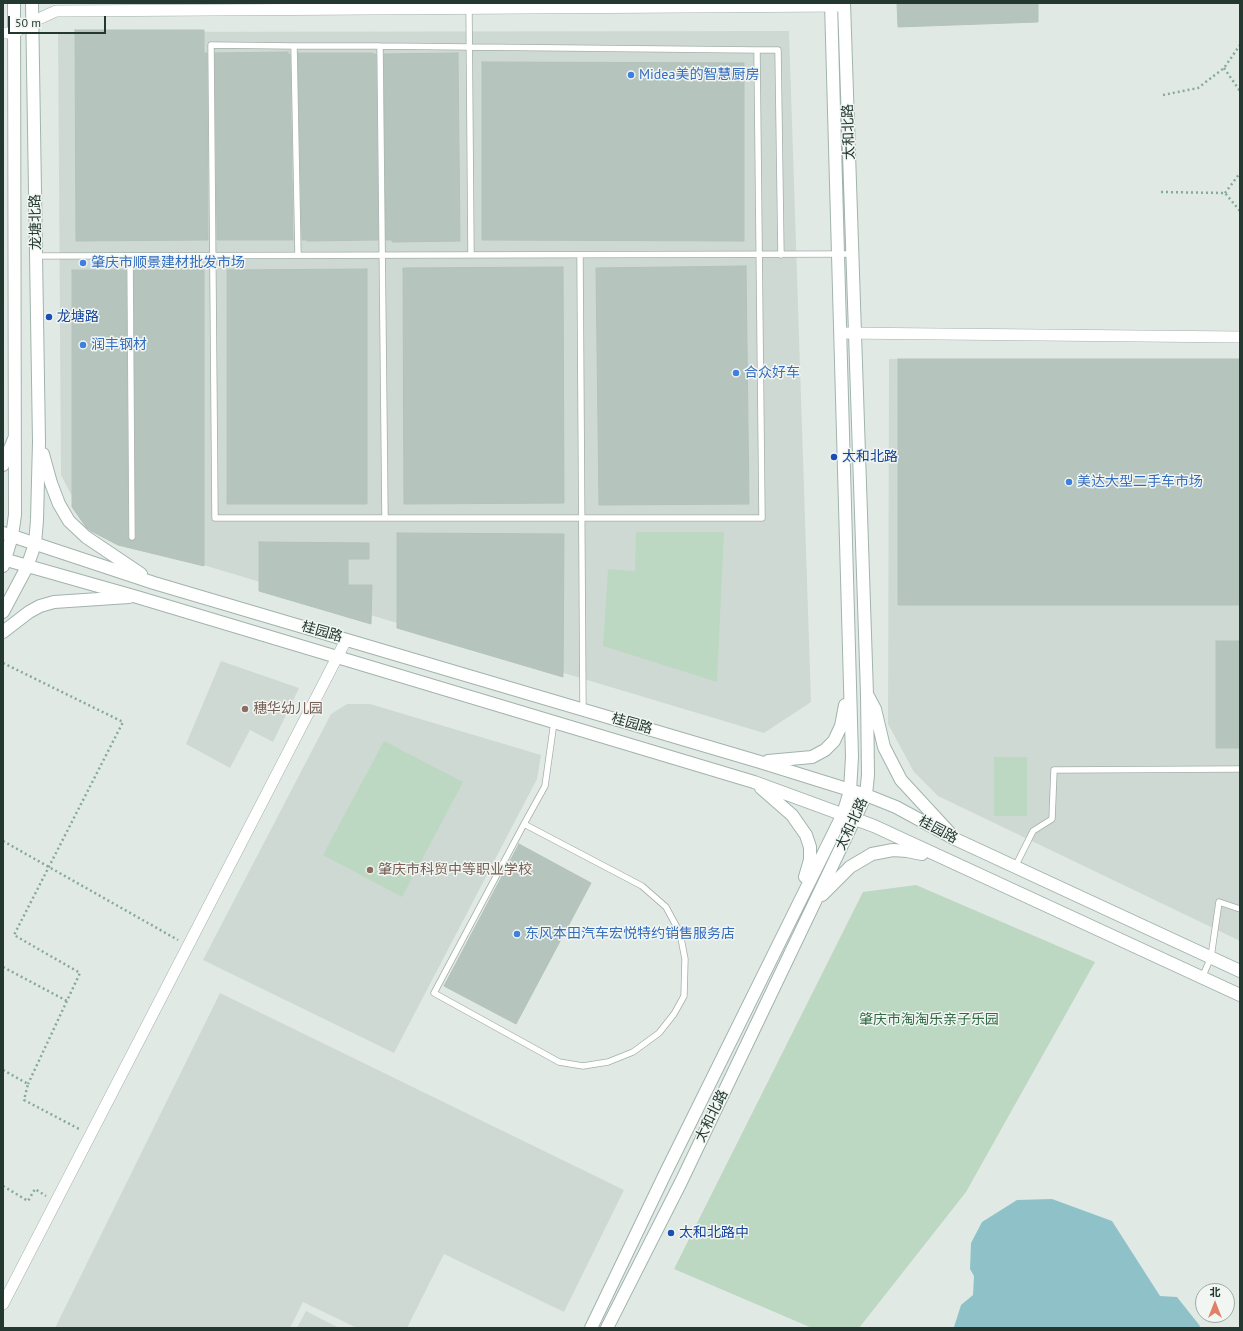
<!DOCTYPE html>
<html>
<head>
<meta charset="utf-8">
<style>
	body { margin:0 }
	#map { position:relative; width:1243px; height:1331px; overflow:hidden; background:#e1e9e5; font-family:"PT Sans","Noto Sans SC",sans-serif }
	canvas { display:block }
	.frame { position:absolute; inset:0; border:4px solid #233831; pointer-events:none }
	.north { position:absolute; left:1195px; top:1283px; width:40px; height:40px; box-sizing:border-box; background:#f1f6f3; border:1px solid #9faaa5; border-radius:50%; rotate:0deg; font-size:11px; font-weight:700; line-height:16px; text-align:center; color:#233831 }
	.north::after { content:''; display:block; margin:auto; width:14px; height:18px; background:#e17f67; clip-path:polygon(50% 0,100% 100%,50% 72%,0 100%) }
	.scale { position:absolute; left:8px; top:16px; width:98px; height:18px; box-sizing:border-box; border:2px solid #233831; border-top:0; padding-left:5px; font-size:12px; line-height:14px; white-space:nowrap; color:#233831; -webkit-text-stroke:3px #f1f6f3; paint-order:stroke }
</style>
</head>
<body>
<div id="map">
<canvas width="1243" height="1331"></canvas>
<div class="frame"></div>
<div class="north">北</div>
<div class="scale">50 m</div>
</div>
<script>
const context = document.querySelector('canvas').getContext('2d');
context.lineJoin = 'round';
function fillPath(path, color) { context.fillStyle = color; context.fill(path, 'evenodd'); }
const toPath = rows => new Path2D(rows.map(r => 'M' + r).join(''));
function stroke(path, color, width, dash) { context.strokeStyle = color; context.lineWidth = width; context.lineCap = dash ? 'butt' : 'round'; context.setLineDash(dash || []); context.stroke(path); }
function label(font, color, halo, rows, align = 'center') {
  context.font = font + ' "PT Sans","Noto Sans SC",sans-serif'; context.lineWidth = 3; context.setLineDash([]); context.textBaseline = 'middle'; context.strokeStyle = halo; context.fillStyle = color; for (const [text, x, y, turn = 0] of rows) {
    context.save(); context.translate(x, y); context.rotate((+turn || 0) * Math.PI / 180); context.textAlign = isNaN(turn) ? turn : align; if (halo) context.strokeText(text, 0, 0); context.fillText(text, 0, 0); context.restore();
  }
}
const built = toPath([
	[789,31,811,702,764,733,110,537,76,504,61,475,58,32],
	[889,359,1240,359,1240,941,938,796,914,772,888,724],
	[221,661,299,688,273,742,250,730,230,768,186,744],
	[347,704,370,704,541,755,537,779,394,1053,203,960,331,714],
	[220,993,624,1190,564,1312,444,1254,407,1328,357,1328,303,1302,290,1328,55,1328],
	[306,1311,339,1328,297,1328]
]);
const green = toPath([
	[636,532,724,532,717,682,603,646,608,569,635,571],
	[384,741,463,782,402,897,323,855],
	[994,757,1027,757,1027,816,994,816],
	[916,885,1095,962,966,1192,859,1328,812,1328,674,1269,863,892]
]);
const water = toPath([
	[1052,1199,1112,1221,1160,1296,1177,1297,1200,1326,1199,1328,953,1328,954,1327,961,1305,973,1295,974,1276,970,1269,971,1243,982,1222,1017,1200]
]);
const building = toPath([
	[897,3,1038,3,1038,22,898,27,897,3],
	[75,30,204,30,204,53,207,53,208,240,76,241,75,30],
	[288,52,288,54,290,54,293,240,217,240,215,53,288,52],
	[298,53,373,53,373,54,376,54,378,240,307,241,307,240,302,240,298,53],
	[458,53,460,241,392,242,392,240,386,240,384,54,458,53],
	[482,62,744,63,744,241,482,240,482,62],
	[746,266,749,504,599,505,596,268,746,266],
	[563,267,564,503,404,504,403,268,563,267],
	[367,269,367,504,227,504,227,270,367,269],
	[72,270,126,270,128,537,129,539,132,541,134,540,136,537,134,270,204,270,204,566,118,545,91,531,86,527,72,507,72,270],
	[898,359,1240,359,1240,605,898,605,898,359],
	[397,533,564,534,563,677,397,628,397,533],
	[259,542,369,543,369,559,348,559,348,585,372,585,371,624,259,591,259,542],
	[1216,641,1240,641,1240,748,1216,748,1216,641],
	[519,844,591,883,516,1024,444,986,519,844]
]);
const path = toPath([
	[1224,68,1240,91],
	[1163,95,1198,88,1224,68,1240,45],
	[1161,192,1225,193,1240,211],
	[1225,193,1240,173],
	[3,663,123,722,14,935,80,973,28,1084],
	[3,841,178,940],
	[3,967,67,1001],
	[3,1070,28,1084,24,1100,81,1130],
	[3,1186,28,1201,35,1189,46,1196]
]);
const lane = toPath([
	[469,8,471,255],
	[294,46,298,255],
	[380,46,385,518],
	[757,50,762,518,215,518,211,45,294,46,380,46,469,47,757,50,778,50,781,255],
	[580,255,583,709],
	[36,256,853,254],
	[130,256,132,537],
	[524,824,642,886,666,907,680,933,685,959,684,996,674,1014,659,1033,633,1052,608,1062,583,1066,559,1062,434,993,524,824,545,786,554,722],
	[1015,867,1033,831,1052,819,1054,770,1240,769],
	[1202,978,1211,957,1219,902,1240,909]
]);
const street = toPath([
	[3,33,14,33,32,22,56,11,844,6],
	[841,333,1240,337],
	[3,1304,346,640]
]);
const secondary = toPath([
	[43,454,51,483,59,504,69,521,86,537,141,574],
	[3,465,14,439],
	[3,533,154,583,760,762,866,795,896,807,955,839,1240,971],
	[3,559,137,597,754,782,874,826,1240,995],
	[3,566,12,536,15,515,14,3],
	[3,612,27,567,35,544,37,520,39,442,32,3],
	[3,632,29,612,40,606,54,602,129,597],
	[868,696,875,709,884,747,901,780,949,832],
	[768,761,812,757,825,750,834,741,841,726,845,705],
	[761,788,792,815,806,835,810,847,810,860,805,877],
	[822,895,850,867,872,854,893,850,907,851,922,854],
	[591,1328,665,1174,843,814,850,791,852,757,831,3],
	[607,1328,681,1182,866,795,868,775,867,694,844,3]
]);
const markers = [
	[631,75,4,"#3f7fe0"],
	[83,263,4,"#3f7fe0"],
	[49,317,4,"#1a4fb4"],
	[83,345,4,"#3f7fe0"],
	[736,373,4,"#3f7fe0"],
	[834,457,4,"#1a4fb4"],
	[1069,482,4,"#3f7fe0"],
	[245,709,4,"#8d6e63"],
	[370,870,4,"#8d6e63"],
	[517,934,4,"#3f7fe0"],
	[671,1233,4,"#1a4fb4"]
];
const shopNames = [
	["Midea美的智慧厨房",639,75],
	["肇庆市顺景建材批发市场",91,263],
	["润丰钢材",91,345],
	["合众好车",744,373],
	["美达大型二手车市场",1077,482],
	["东风本田汽车宏悦特约销售服务店",525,934]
];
const streetNames = [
	["太和北路",849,132,-92],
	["龙塘北路",36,222,-91],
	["桂园路",322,632,16],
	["桂园路",632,724,16],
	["太和北路",852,824,-65],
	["桂园路",938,830,28],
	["太和北路",712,1116,-64]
];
const transitNames = [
	["龙塘路",57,317],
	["太和北路",842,457],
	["太和北路中",679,1233]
];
const educationNames = [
	["穗华幼儿园",253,709],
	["肇庆市科贸中等职业学校",378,870]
];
const parkNames = [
	["肇庆市淘淘乐亲子乐园",929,1020]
];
fillPath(built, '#cfd9d4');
fillPath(green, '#bcd8c2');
fillPath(water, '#8fc2c8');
fillPath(building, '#b6c4be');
stroke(building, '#b4c2bc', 1);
stroke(lane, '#a4b0ab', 7);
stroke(street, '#a4b0ab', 12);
stroke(secondary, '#a1b4ac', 14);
stroke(path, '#85a99c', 2.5, [2, 3]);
stroke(lane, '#fff', 5.5);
stroke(street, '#fff', 11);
stroke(secondary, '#fff', 12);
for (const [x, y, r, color] of markers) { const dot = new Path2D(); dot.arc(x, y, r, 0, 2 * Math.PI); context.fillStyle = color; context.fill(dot); stroke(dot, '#f1f6f3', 1.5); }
label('14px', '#366cbe', '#f1f6f3', shopNames, 'left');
label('14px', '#233831', '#f1f6f3', streetNames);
label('14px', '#164399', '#f1f6f3', transitNames, 'left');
label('14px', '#785e54', '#f1f6f3', educationNames, 'left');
label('14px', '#336a45', '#f1f6f3', parkNames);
</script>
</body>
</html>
